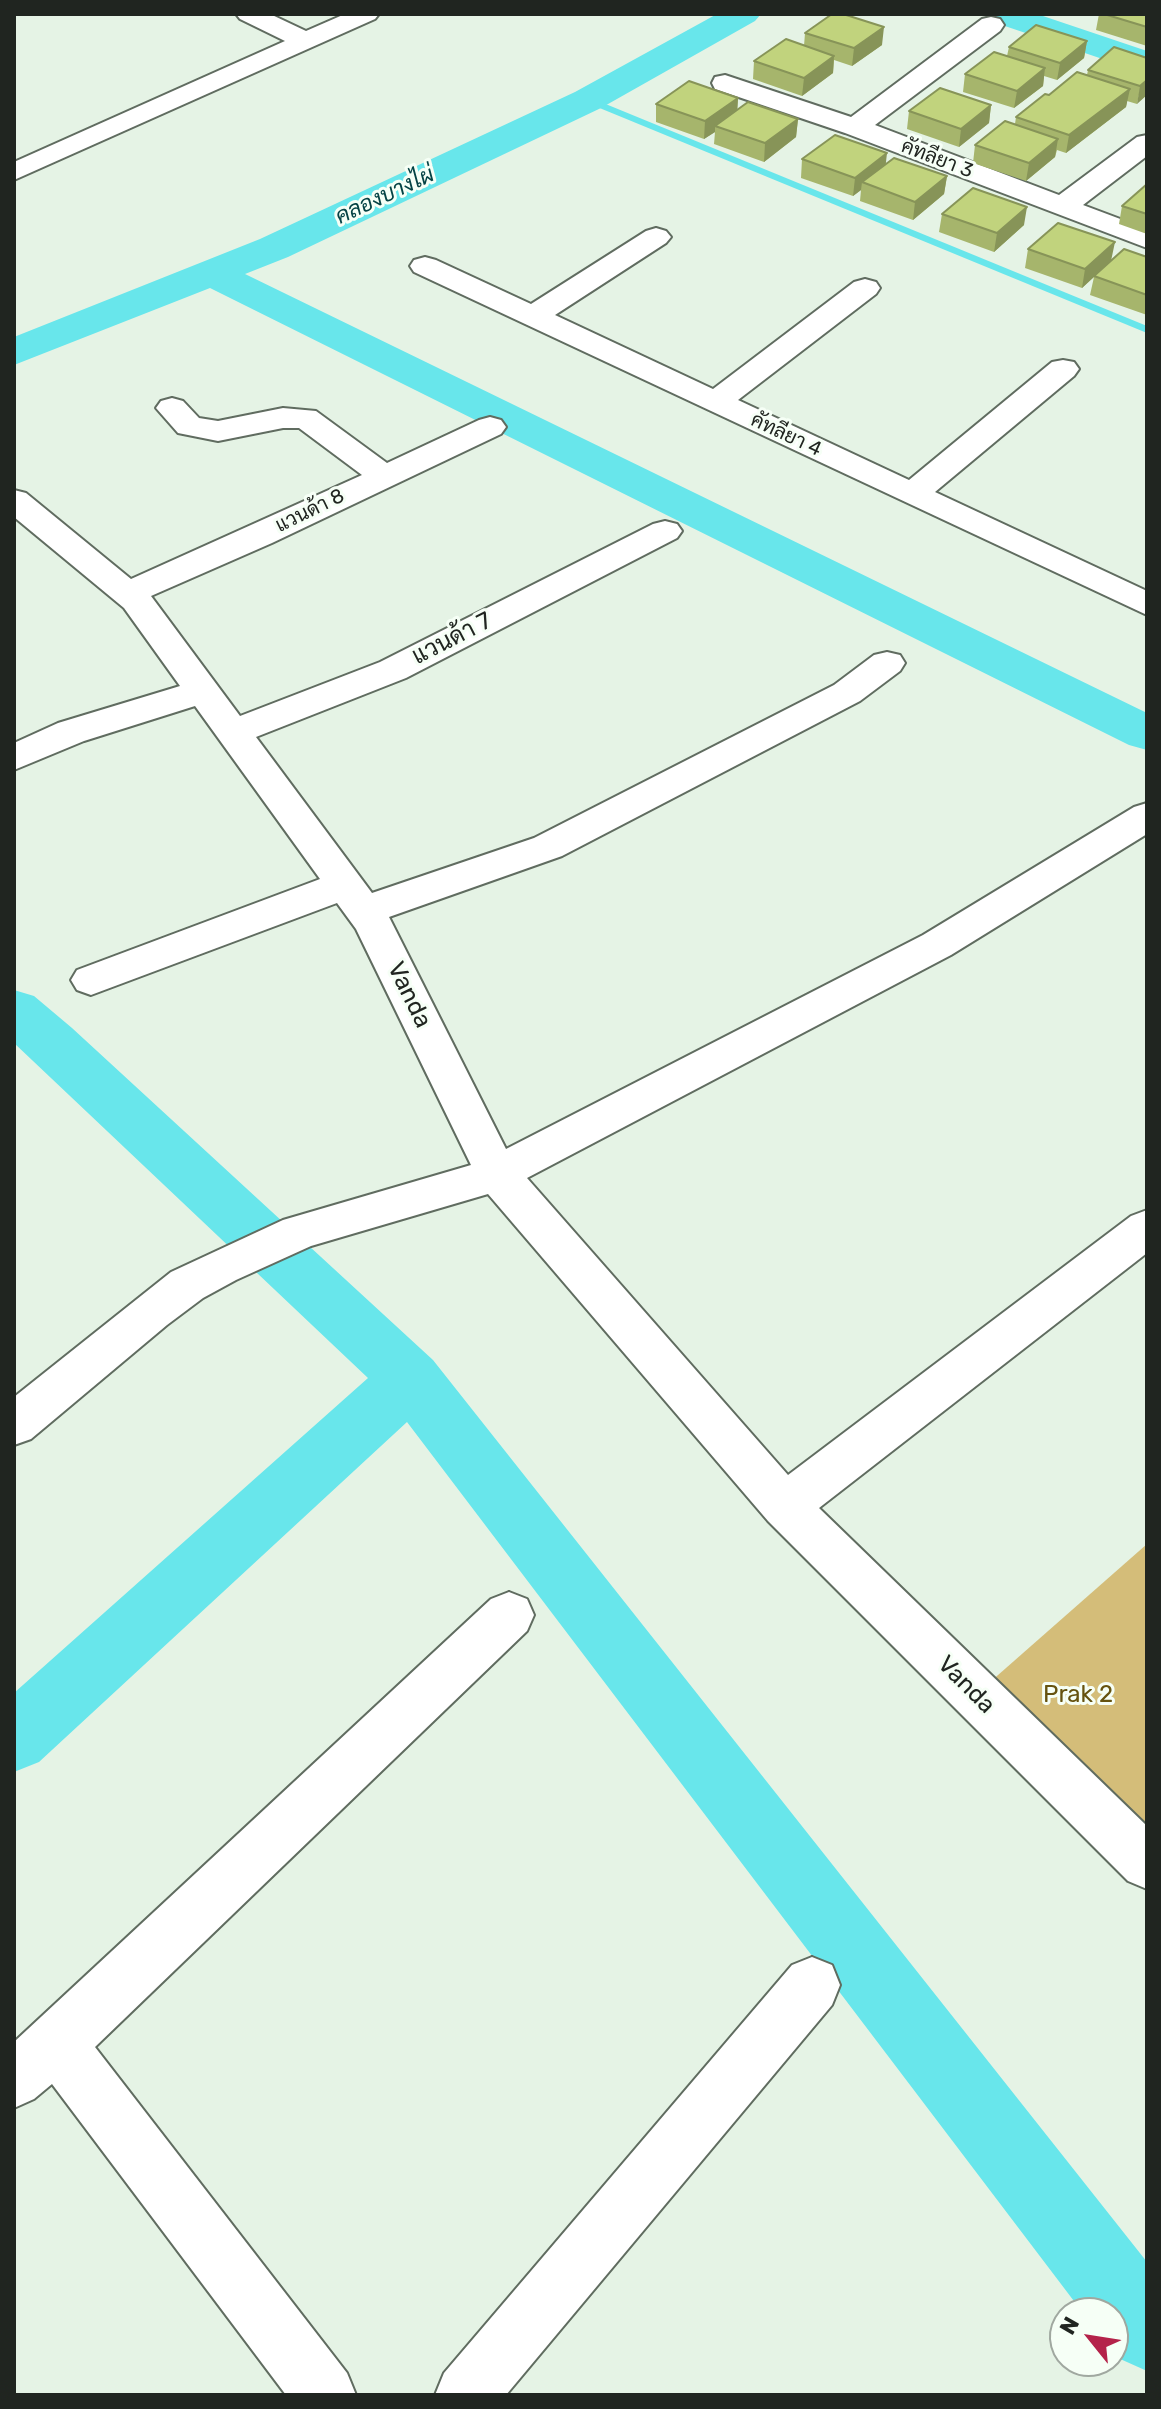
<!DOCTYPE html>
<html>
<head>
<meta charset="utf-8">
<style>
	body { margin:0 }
	#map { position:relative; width:1161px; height:2409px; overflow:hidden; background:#e5f3e5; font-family:Rubik,sans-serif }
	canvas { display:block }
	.frame { position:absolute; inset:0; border:16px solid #202520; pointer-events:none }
	.north { position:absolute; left:1049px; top:2297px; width:80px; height:80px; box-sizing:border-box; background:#f6fff6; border:2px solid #a0a8a0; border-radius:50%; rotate:300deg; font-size:22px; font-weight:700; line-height:32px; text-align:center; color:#202520 }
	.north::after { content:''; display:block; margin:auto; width:28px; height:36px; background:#b4234a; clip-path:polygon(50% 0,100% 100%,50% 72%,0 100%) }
</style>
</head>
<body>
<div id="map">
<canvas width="1161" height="2409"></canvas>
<div class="frame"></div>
<div class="north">N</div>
</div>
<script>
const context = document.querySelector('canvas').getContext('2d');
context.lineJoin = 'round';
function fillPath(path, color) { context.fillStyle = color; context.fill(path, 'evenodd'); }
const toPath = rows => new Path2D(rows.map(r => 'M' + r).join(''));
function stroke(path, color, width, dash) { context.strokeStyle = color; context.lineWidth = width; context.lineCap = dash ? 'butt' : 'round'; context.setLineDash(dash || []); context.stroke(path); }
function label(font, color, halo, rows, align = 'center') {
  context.font = font + ' Rubik,Sarabun,sans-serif'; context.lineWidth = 6; context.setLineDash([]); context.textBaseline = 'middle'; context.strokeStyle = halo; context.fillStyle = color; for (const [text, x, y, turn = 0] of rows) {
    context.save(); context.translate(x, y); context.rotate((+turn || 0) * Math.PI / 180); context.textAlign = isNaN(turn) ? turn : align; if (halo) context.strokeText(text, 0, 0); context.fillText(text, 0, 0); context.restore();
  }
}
const green = toPath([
	[1147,1544,1147,1869,981,1690]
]);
const stream = toPath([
	[585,98,591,98,1147,326,1147,333,585,102,585,98]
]);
const canal = toPath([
	[717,14,761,14,755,21,601,108,288,257,245,274,1147,713,1147,750,1129,745,210,288,14,365,14,337,260,239,575,92,717,14],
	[984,14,1037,14,1147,51,1147,74,990,21,984,14],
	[14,990,34,996,72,1028,433,1360,1147,2262,1147,2371,1118,2358,1113,2352,1113,2313,1083,2313,407,1422,39,1762,14,1772,14,1693,368,1378,14,1043,14,990]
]);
const minor = toPath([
	[236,14,270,14,306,31,345,14,379,14,375,19,14,180,14,162,285,41,240,19,236,14],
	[991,17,1000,19,1004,25,1000,31,875,125,1059,195,1137,137,1147,135,1147,156,1083,205,1147,229,1147,248,845,133,715,89,712,83,715,77,725,75,851,117,982,19,991,17],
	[656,228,666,231,671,237,666,243,555,315,713,389,854,282,865,279,876,282,880,288,876,294,738,400,909,480,1052,362,1063,360,1074,362,1079,369,1074,376,935,492,1147,591,1147,615,414,272,410,266,414,260,425,257,436,260,531,304,646,231,656,228],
	[172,398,183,401,199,418,218,421,283,408,316,411,387,463,479,420,490,417,501,420,506,427,501,434,272,543,151,596,240,716,380,662,653,524,665,521,677,524,682,531,677,538,406,678,256,737,372,893,534,838,834,685,874,655,887,652,900,655,905,663,900,671,860,701,562,856,389,917,506,1149,923,935,1134,807,1147,803,1147,834,951,955,527,1178,788,1475,1131,1216,1147,1210,1147,1253,819,1508,1147,1826,1147,1889,1128,1881,768,1521,488,1194,311,1246,236,1280,203,1298,167,1325,31,1439,14,1445,14,1397,171,1272,283,1220,471,1165,356,929,337,903,91,995,77,990,71,980,77,970,320,879,195,706,84,741,14,770,14,743,58,723,180,686,124,608,14,517,14,490,26,493,131,579,362,475,299,428,283,428,218,441,178,433,156,408,161,401,172,398],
	[509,1592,527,1599,534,1615,527,1631,95,2047,347,2373,356,2395,286,2395,52,2084,34,2099,14,2108,14,2042,491,1599,509,1592],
	[812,1957,832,1965,840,1985,832,2005,506,2395,435,2395,444,2373,792,1965,812,1957]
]);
const wall = toPath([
	[1099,14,1147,14,1147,46,1096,30],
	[805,33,882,45,852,66,834,60,833,73,802,96,753,79,754,61,804,46],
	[1087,41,1084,58,1057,80,1044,76,1043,86,1014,108,963,92,965,74,1007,56,1009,47],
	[1147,58,1137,104,1127,101,1126,107,1066,153,1057,150,1055,157,1026,181,973,163,975,145,1015,124,1016,117,1049,95,1087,75,1088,70],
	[738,98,737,110,798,119,796,137,764,162,714,144,715,132,704,139,656,122,656,104],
	[991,105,989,123,959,147,907,129,909,111],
	[802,159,885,164,947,176,944,194,913,220,860,201,861,190,853,196,801,178],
	[1147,184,1147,234,1119,224,1122,206],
	[942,214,1024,225,994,252,939,232],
	[1028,249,1111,260,1147,257,1147,315,1090,295,1094,277,1082,288,1025,268]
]);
const shadedWall = toPath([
	[884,27,882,45,852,66,854,48],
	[1087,41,1084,58,1057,80,1060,63],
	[834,56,833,73,802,96,804,78],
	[1045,68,1043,86,1014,108,1017,91],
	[1147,80,1147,95,1137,104,1140,86],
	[1130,89,1126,107,1066,153,1069,135],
	[738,98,737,116,715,126,715,132,704,139,705,121],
	[991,105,989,123,959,147,961,129],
	[798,119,796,137,764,162,765,143],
	[1058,139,1055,157,1026,181,1029,163],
	[887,153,885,171,862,182,861,190,853,196,855,178],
	[947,176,944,194,913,220,915,202],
	[1027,207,1024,225,994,252,997,233],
	[1115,242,1111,261,1082,288,1085,269]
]);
const building = toPath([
	[832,14,843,14,884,27,854,48,805,33,832,14],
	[1104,14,1147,14,1147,27,1104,14],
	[1036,25,1087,41,1060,63,1009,47,1036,25],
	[786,39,834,56,804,78,754,61,786,39],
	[1114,47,1147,58,1147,80,1140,86,1088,70,1114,47],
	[994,52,1045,68,1017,91,965,74,994,52],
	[1077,72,1130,89,1069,135,1016,117,1045,94,1049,95,1077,72],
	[689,81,738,98,705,121,656,104,689,81],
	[940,88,991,105,961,129,909,111,940,88],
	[748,102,798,119,765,143,715,126,748,102],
	[1005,121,1058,139,1029,163,975,145,1005,121],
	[835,135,887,153,855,178,802,159,835,135],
	[894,158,947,176,915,202,862,182,894,158],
	[1147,184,1147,214,1122,206,1147,184],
	[973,188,1027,207,997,233,942,214,973,188],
	[1058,223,1115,242,1085,269,1028,249,1058,223],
	[1124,249,1147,257,1147,295,1094,276,1124,249]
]);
const farStreetnames = [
	["คัทลียา 3",937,159,21],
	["คัทลียา 4",786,435,25],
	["แวนด้า 8",310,511,-26]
];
const farWaternames = [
	["คลองบางไผ่",385,196,-25]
];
const streetNames = [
	["แวนด้า 7",452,639,-27],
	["Vanda",409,995,64],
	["Vanda",966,1685,45]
];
const parkNames = [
	["Prak 2",1078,1695]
];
fillPath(green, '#d4bd79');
fillPath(stream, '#68e6eb');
fillPath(canal, '#68e6eb');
stroke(minor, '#606c60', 4);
fillPath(minor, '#fff');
fillPath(wall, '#a6b56c');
fillPath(shadedWall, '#879458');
fillPath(building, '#c1d37d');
stroke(building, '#879458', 2);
label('20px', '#202520', '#f6fff6', farStreetnames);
label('italic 22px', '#054345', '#f6fff6', farWaternames);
label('24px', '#202520', '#f6fff6', streetNames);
label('24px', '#66530f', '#f6fff6', parkNames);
</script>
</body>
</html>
